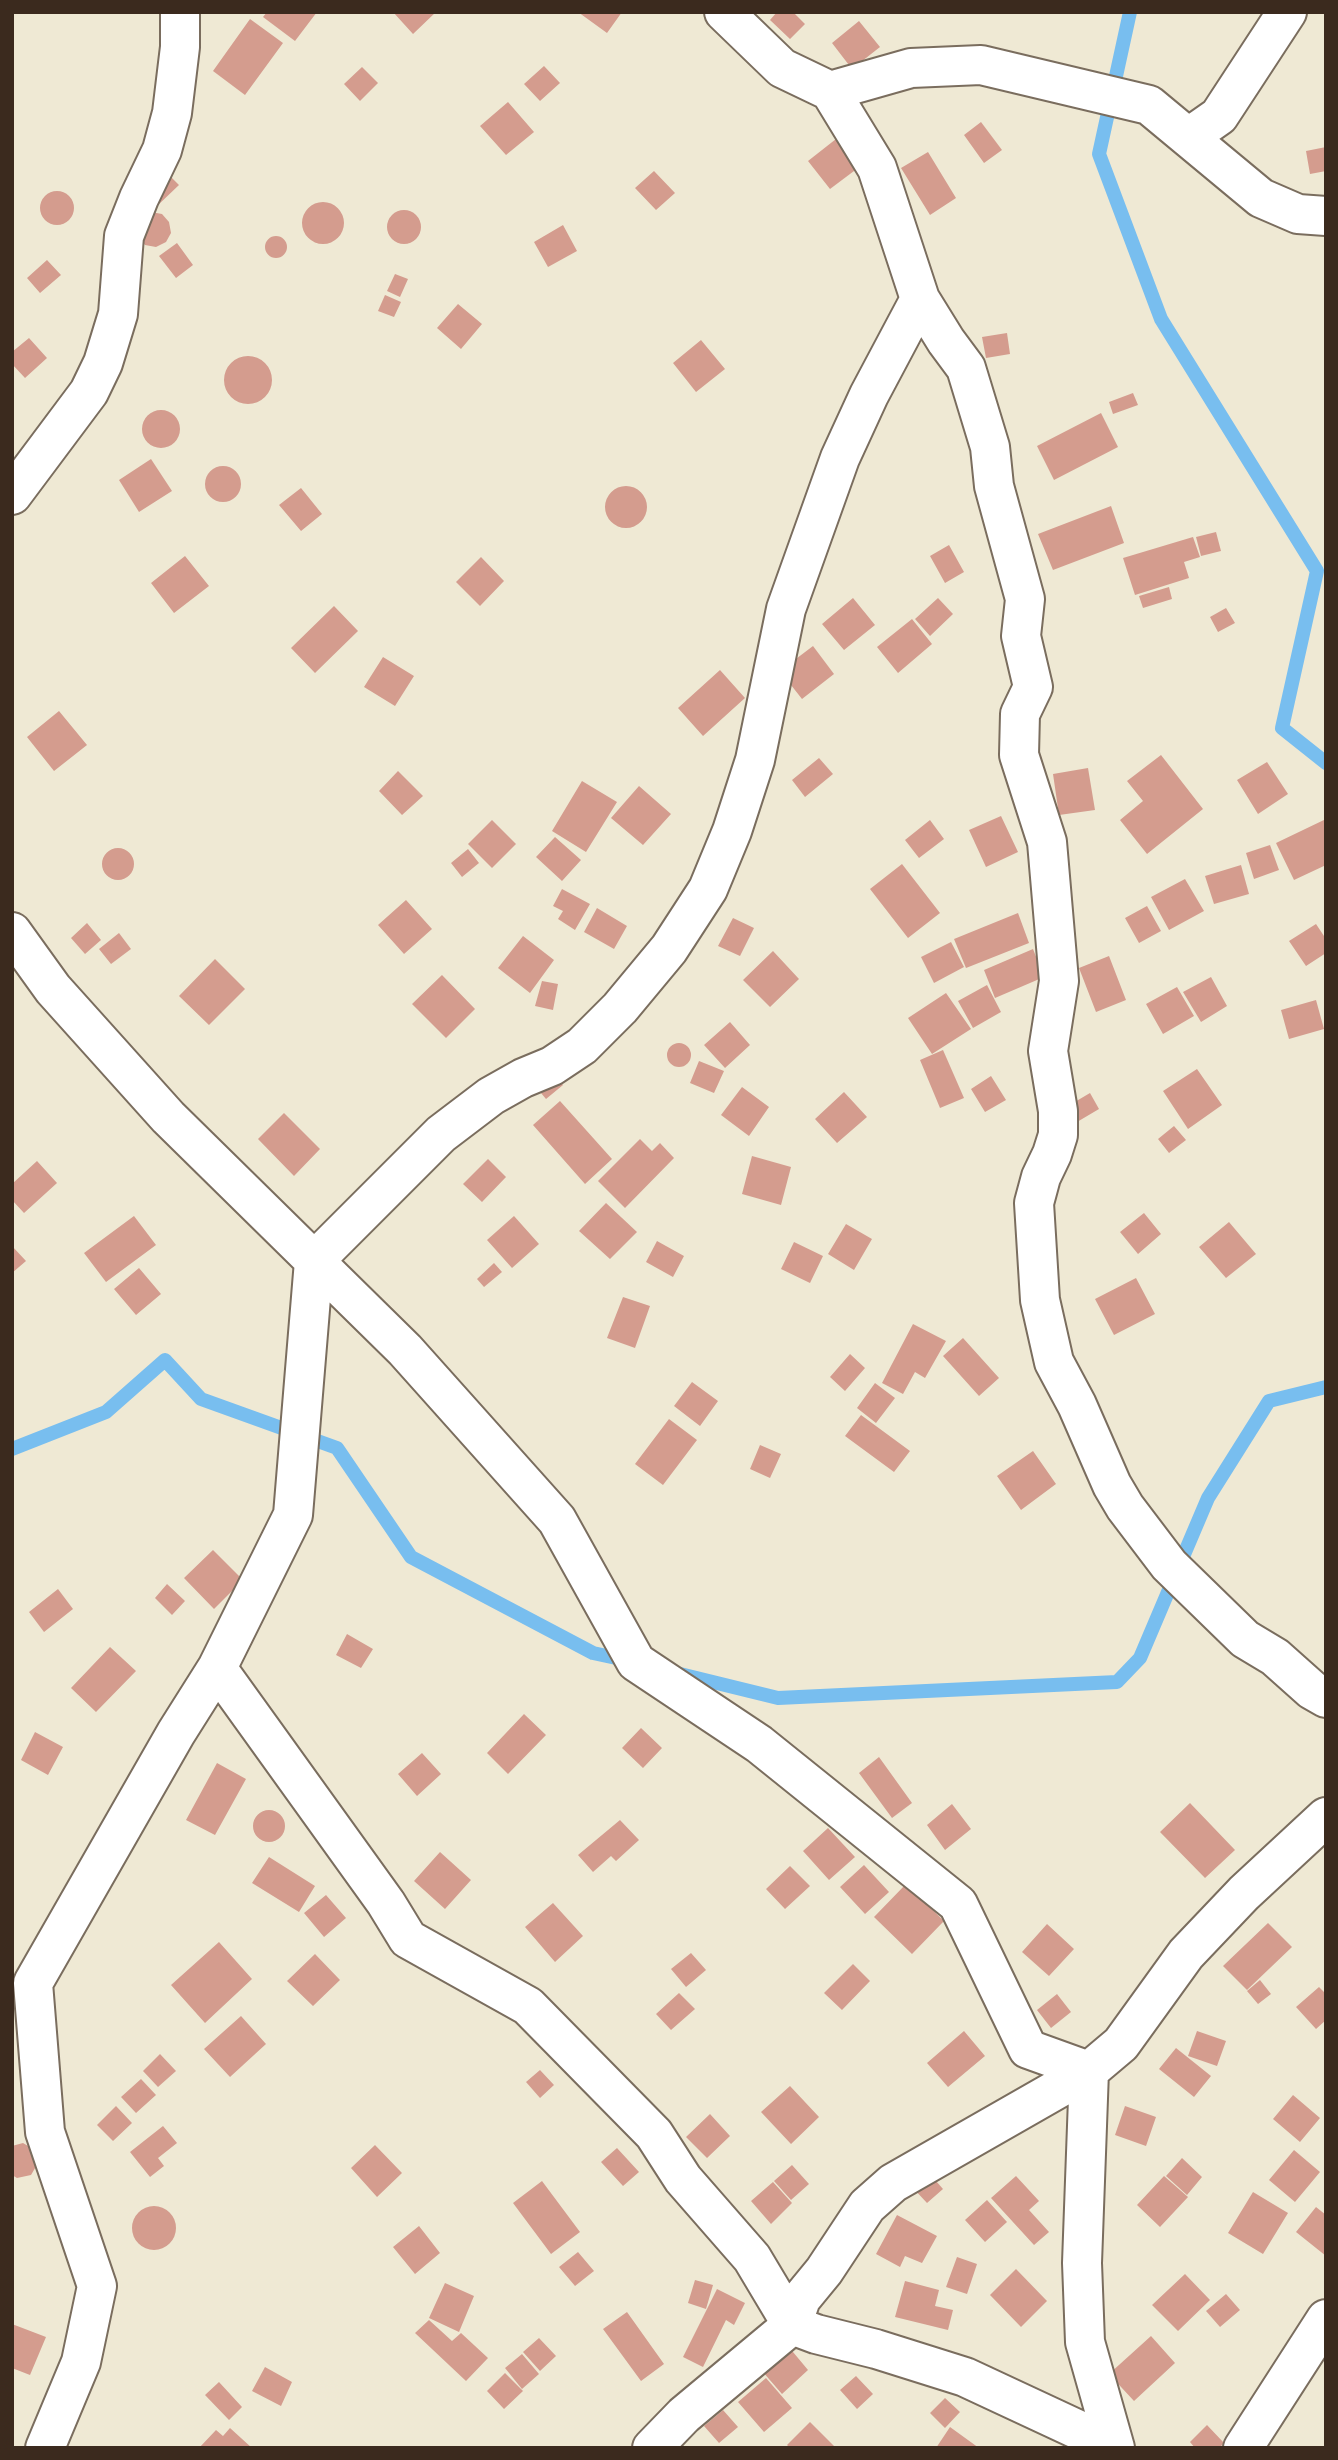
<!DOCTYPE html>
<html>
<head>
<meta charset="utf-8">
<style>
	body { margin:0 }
	#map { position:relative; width:1338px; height:2460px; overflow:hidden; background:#efe9d4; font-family:"Architects Daughter",sans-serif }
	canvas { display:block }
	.frame { position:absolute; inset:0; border:14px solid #3b2a1e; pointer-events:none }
</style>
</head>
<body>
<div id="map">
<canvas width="1338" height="2460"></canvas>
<div class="frame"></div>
</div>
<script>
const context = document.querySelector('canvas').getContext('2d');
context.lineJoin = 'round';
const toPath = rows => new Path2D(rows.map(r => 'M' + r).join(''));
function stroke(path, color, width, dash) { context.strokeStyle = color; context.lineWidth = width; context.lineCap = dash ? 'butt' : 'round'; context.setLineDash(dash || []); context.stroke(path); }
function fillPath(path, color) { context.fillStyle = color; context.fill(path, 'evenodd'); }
const stream = toPath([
	[1130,12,1099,154,1161,319,1317,571,1282,728,1326,763],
	[12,1449,106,1412,165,1360,201,1399,337,1448,411,1557,593,1653,630,1661],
	[676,1673,778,1698,1117,1682,1140,1658,1208,1498,1269,1401,1326,1387]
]);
const building = toPath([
	[267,12,317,12,295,41,263,17],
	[393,12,436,12,413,34],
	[578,12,622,12,607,33],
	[777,12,793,12,805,24,790,39,770,20],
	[250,19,283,43,245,95,213,71],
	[859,21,880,47,852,69,832,43],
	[544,66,560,83,540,101,524,84],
	[362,67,378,83,360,101,344,84],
	[508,102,534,132,506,155,480,126],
	[981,122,1002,150,984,163,964,135],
	[836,139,858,168,830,189,808,161],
	[1326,147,1326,171,1310,174,1306,151],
	[928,152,956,198,930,215,901,168],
	[654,171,675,193,656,210,635,188],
	[166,172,179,185,157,206,144,193],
	'40 208a17 17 0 1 1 34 0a17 17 0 1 1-34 0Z',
	'302 223a21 21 0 1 1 42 0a21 21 0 1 1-42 0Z',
	'387 227a17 17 0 1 1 34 0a17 17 0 1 1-34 0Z',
	[151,212,162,214,169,222,171,233,166,242,156,247,145,245,138,237],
	[563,225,577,251,548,267,534,242],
	'265 247a11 11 0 1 1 22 0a11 11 0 1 1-22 0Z',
	[177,243,193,265,176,278,159,256],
	[47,260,61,275,40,293,27,278],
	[395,274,408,279,400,297,387,291],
	[385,295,401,302,394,317,378,311],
	[458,304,482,324,461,349,437,328],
	[1007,333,1010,354,986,358,982,337],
	[29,338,47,358,25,378,12,364,12,352],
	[701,340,725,369,696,392,673,363],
	'224 380a24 24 0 1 1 48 0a24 24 0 1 1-48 0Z',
	[1133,393,1138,405,1113,414,1109,402],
	'142 429a19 19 0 1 1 38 0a19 19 0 1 1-38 0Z',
	[1101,413,1118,447,1054,480,1037,446],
	[151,459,172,491,139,512,119,480],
	'205 484a18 18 0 1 1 36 0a18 18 0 1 1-36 0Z',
	'605 507a21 21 0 1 1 42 0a21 21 0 1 1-42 0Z',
	[301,488,322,514,301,531,279,505],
	[1111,506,1124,543,1053,570,1038,534],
	[1216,532,1221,551,1201,556,1196,537],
	[1193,537,1200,557,1184,562,1189,578,1135,595,1123,558],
	[949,545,964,572,945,583,930,556],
	[185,556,209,586,174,613,151,583],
	[481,557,504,581,480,606,456,582],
	[1169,587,1172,599,1143,608,1139,596],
	[853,598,875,625,844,650,822,624],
	[938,598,953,614,930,636,915,619],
	[334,606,358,631,315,673,291,648],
	[1226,608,1235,623,1218,632,1210,617],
	[912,619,932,644,898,673,877,647],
	[813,646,834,674,802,699,780,671],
	[383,657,414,676,395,706,364,687],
	[720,670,745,698,703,736,678,708],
	[59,711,87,745,54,771,27,737],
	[1161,755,1203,809,1147,854,1120,820,1143,801,1127,781],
	[819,758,833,774,805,797,792,780],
	[1267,762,1288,794,1258,814,1237,780],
	[1088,768,1095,810,1059,815,1053,774],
	[398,771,423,796,402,815,379,791],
	[582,781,617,802,586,852,552,831],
	[639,786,671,814,643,845,611,818],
	[1001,816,1018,852,986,867,969,830],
	[1326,819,1326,865,1294,880,1276,843],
	[492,820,516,844,492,868,468,844],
	[930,820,944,839,919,858,905,840],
	[555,837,581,860,562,881,536,857],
	[1270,845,1279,870,1254,879,1246,853],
	'102 864a16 16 0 1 1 32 0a16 16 0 1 1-32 0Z',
	[468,849,479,863,462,877,451,863],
	[902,864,940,913,908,938,870,889],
	[1241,865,1249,894,1214,904,1205,876],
	[1185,879,1204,911,1169,930,1151,897],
	[562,889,590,904,575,930,558,919,563,911,553,906],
	[406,900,432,929,404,954,378,925],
	[1147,906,1161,931,1139,943,1125,918],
	[597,908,627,926,614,949,584,932],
	[1018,913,1029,943,966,968,954,939],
	[733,918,754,928,740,956,718,946],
	[87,923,101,940,85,954,71,938],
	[1316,924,1326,939,1326,953,1306,966,1289,941],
	[119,933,131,949,111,964,99,949],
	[523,936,554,960,530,993,498,968],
	[951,942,964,967,934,983,921,957],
	[1033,949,1044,977,995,998,984,970],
	[773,951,799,979,770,1007,743,980],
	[1109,956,1126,1000,1096,1012,1079,968],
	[215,959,245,989,209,1025,179,996],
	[442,975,475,1009,446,1038,412,1004],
	[1211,977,1227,1006,1201,1022,1183,992],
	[542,981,558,984,553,1010,535,1006],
	[987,985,1001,1012,973,1028,958,1001],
	[1177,987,1194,1016,1163,1034,1146,1004],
	[946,993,971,1029,932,1054,908,1018],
	[1316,1000,1324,1029,1289,1039,1281,1010],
	[730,1022,750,1045,725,1068,704,1045],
	'667 1055a12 12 0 1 1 24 0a12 12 0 1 1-24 0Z',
	[943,1050,964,1098,940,1108,920,1060],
	[699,1061,724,1071,714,1093,690,1083],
	[1197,1069,1222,1105,1188,1129,1163,1091],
	[555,1074,563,1085,546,1099,536,1087],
	[991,1076,1006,1100,985,1112,971,1089],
	[742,1087,769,1107,749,1136,721,1115],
	[844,1092,867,1117,837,1143,815,1119],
	[1090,1093,1099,1109,1077,1122,1068,1106],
	[560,1101,612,1159,585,1184,533,1125],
	[284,1113,320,1149,294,1176,258,1139],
	[1174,1126,1186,1140,1169,1153,1158,1139],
	[640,1139,652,1151,660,1143,674,1158,625,1208,598,1181],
	[752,1156,791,1167,781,1205,742,1194],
	[488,1159,506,1177,482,1202,463,1184],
	[37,1161,57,1183,24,1213,12,1200,12,1184],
	[606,1203,637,1232,610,1259,579,1231],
	[1144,1213,1161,1234,1138,1254,1120,1232],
	[134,1216,156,1245,106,1282,84,1253],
	[514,1216,539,1244,512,1268,487,1240],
	[1229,1222,1256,1254,1226,1278,1199,1247],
	[846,1224,872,1239,854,1270,828,1254],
	[657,1241,684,1256,673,1277,646,1262],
	[794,1242,823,1256,810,1283,781,1269],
	[12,1246,26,1261,12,1273],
	[494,1263,502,1272,484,1287,477,1279],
	[139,1268,161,1294,136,1315,114,1289],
	[1136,1278,1155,1314,1114,1335,1095,1299],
	[623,1297,650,1306,635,1348,607,1338],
	[913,1324,946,1341,925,1378,915,1372,903,1394,882,1383],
	[963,1338,999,1378,979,1396,943,1356],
	[850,1354,865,1368,845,1391,830,1377],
	[692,1382,718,1401,700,1426,674,1406],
	[875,1383,895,1398,876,1423,857,1408],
	[861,1415,910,1451,894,1472,845,1436],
	[669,1419,697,1440,663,1485,635,1464],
	[760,1445,781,1454,770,1478,750,1469],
	[1033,1451,1056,1484,1021,1510,997,1476],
	[213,1550,243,1580,214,1609,184,1578],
	[167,1584,185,1601,172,1615,155,1598],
	[58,1589,73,1609,44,1632,29,1612],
	[347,1634,373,1649,361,1668,336,1655],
	[110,1647,136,1671,96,1712,71,1688],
	[524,1714,546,1735,508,1774,487,1753],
	[641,1728,662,1748,643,1768,622,1748],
	[35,1732,63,1747,48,1775,21,1760],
	[422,1753,441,1774,417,1796,398,1774],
	[879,1757,912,1803,892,1818,859,1773],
	[217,1763,246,1779,215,1835,186,1820],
	[1190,1803,1235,1850,1205,1878,1160,1832],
	[952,1804,971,1829,945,1850,927,1825],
	'253 1826a16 16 0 1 1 32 0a16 16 0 1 1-32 0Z',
	[620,1820,639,1840,616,1861,611,1856,593,1872,578,1855],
	[828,1828,855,1857,829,1880,803,1851],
	[440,1852,471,1880,445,1909,414,1881],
	[269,1857,315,1886,299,1912,252,1883],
	[864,1865,889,1892,865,1914,840,1887],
	[790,1866,810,1886,785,1909,766,1889],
	[906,1884,944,1921,912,1954,874,1917],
	[326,1895,346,1918,324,1937,304,1913],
	[553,1903,583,1936,555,1962,525,1927],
	[1268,1923,1292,1947,1247,1990,1223,1966],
	[1047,1924,1074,1949,1049,1976,1022,1952],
	[219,1942,252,1979,205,2023,171,1985],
	[691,1953,706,1970,686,1987,671,1969],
	[315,1954,340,1980,313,2006,287,1981],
	[853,1964,870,1981,842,2010,824,1993],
	[1260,1980,1271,1994,1258,2004,1247,1991],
	[1319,1987,1326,1994,1326,2020,1316,2029,1296,2007],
	[679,1993,695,2009,671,2030,656,2014],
	[1057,1994,1071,2012,1051,2028,1037,2010],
	[241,2016,266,2044,230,2077,204,2049],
	[964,2031,985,2056,948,2087,927,2063],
	[1197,2031,1226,2041,1217,2066,1188,2056],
	[1176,2048,1211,2076,1194,2097,1159,2069],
	[160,2054,176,2071,158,2087,143,2071],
	[540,2070,554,2085,540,2098,526,2082],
	[141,2079,156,2095,136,2113,121,2097],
	[790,2086,819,2117,791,2144,761,2112],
	[1293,2095,1320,2118,1300,2142,1273,2119],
	[116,2106,132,2123,113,2141,97,2125],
	[1125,2106,1156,2117,1146,2146,1115,2135],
	[710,2114,730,2136,707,2158,686,2137],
	[163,2126,177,2143,158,2158,164,2166,150,2177,130,2152],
	[23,2143,35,2150,38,2163,31,2175,17,2178,12,2175,12,2146],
	[375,2145,402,2173,377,2197,351,2168],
	[617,2148,639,2172,623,2186,601,2162],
	[1294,2150,1320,2172,1295,2202,1269,2180],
	[1182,2158,1202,2177,1187,2195,1166,2176],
	[792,2165,809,2184,791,2200,774,2181],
	[929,2173,943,2189,927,2203,913,2188],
	[1016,2176,1039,2201,1029,2210,1049,2232,1034,2245,991,2198],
	[1164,2176,1188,2197,1160,2227,1137,2205],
	[542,2181,580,2232,551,2254,513,2203],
	[773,2182,792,2203,771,2224,751,2201],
	[1253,2192,1288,2213,1263,2254,1228,2233],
	[987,2200,1007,2222,985,2242,965,2220],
	'132 2228a22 22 0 1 1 44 0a22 22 0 1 1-44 0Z',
	[1316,2207,1326,2215,1326,2256,1296,2232],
	[897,2215,937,2236,922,2263,905,2256,900,2267,876,2254],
	[419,2226,440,2253,415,2274,393,2247],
	[578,2252,594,2271,575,2286,559,2267],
	[957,2257,977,2264,967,2294,946,2287],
	[1016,2269,1047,2301,1021,2327,990,2295],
	[1185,2274,1210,2300,1178,2331,1152,2305],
	[695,2280,713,2285,706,2309,688,2303],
	[905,2281,939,2290,935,2306,953,2310,948,2330,895,2317],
	[445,2283,474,2296,459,2332,429,2318],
	[717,2289,745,2303,734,2325,726,2320,703,2367,683,2357],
	[1226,2294,1240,2310,1220,2327,1206,2311],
	[627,2312,664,2364,641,2381,603,2329],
	[429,2320,452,2341,461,2333,488,2358,466,2381,415,2333],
	[12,2324,46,2337,30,2375,12,2368],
	[1151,2336,1175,2363,1134,2401,1109,2374],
	[539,2338,556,2356,540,2371,523,2352],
	[783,2340,808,2370,782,2394,756,2364],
	[522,2354,539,2374,522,2389,505,2368],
	[265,2367,292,2382,281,2406,252,2391],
	[505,2373,523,2391,504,2409,487,2391],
	[856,2376,873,2394,857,2409,840,2390],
	[766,2378,792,2408,764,2432,738,2402],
	[219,2382,242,2407,229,2420,205,2395],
	[945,2398,960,2412,945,2428,930,2413],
	[723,2410,738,2427,719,2443,704,2426],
	[810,2422,836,2448,790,2448,787,2445],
	[1207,2425,1224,2443,1219,2448,1195,2448,1190,2442],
	[950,2427,979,2448,936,2448],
	[230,2428,252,2448,199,2448,216,2430,223,2436]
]);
const street = toPath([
	[724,12,782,68,830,91,911,68,981,65,1149,105,1261,198,1298,214,1326,216],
	[830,91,877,168,920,299,946,341,966,368,990,447,994,486,1025,599,1021,636,1033,687,1020,714,1019,755,1047,842,1059,981,1048,1051,1058,1111,1058,1135,1052,1154,1041,1177,1034,1203,1040,1300,1054,1362,1077,1405,1112,1485,1125,1507,1169,1565,1245,1639,1275,1657,1312,1690,1326,1698],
	[1189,137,1219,116,1287,12],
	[12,495,89,392,103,363,118,314,124,236,139,198,162,150,172,113,180,47,180,12],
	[12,932,53,989,168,1117,405,1350,557,1520,636,1662,759,1744,958,1904,1028,2049,1089,2071],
	[217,1668,386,1903,408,1939,528,2006,654,2134,683,2179,752,2258,792,2325,816,2334,876,2349,965,2377,1113,2446],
	[45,2448,81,2362,97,2286,45,2132,33,1983,176,1733,217,1668,293,1515,314,1261,441,1134,491,1096,523,1078,552,1066,582,1046,620,1008,669,949,708,889,732,831,755,760,786,609,840,458,869,395,920,299],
	[652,2448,684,2415,792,2325,801,2299,824,2271,867,2206,893,2183,1089,2071],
	[1115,2448,1085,2342,1082,2263,1089,2071,1121,2044,1186,1954,1244,1893,1326,1817],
	[1243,2448,1326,2319]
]);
stroke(stream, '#78beef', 14);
fillPath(building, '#d49c8e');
stroke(street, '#7a6d5e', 42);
stroke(street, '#fff', 38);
</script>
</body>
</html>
